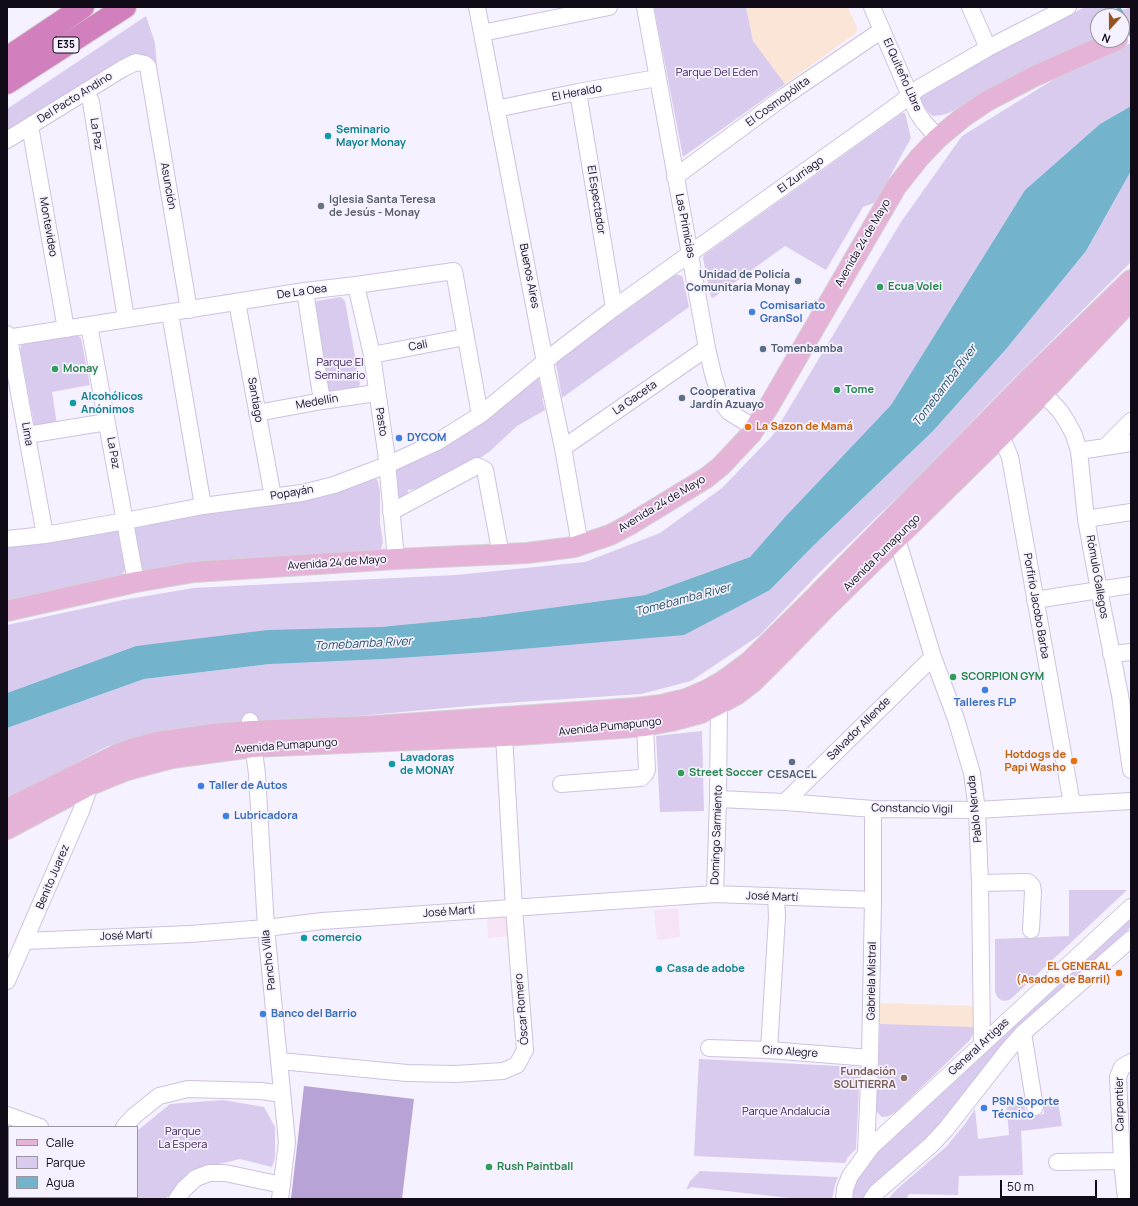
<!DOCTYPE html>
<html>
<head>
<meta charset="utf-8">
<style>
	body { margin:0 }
	#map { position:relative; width:1138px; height:1206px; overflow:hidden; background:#f6f1fe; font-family:Manrope,sans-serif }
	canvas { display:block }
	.frame { position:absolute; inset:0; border:8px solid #100b16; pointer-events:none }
	.legend { position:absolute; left:8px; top:1126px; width:130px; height:72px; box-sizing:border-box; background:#f6f1fe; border:1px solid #9a95a1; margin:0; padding:5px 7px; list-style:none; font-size:12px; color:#100b16 }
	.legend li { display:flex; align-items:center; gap:8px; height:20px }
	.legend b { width:20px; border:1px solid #9a95a1 }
	.north { position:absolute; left:1090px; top:8px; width:40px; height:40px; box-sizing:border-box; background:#f6f1fe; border:1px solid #9a95a1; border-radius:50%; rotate:201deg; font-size:11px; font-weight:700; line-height:16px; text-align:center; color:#100b16 }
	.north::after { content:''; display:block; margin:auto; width:14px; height:18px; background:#955322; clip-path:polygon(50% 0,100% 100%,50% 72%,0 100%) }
	.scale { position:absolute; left:1000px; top:1180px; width:97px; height:18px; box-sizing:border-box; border:2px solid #100b16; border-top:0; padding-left:5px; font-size:12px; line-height:14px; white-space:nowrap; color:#100b16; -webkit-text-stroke:3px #f6f1fe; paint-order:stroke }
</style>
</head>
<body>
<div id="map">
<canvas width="1138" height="1206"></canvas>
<div class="frame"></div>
<ul class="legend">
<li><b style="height:5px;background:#e4b3d7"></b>Calle</li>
<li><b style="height:11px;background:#d9cbee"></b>Parque</li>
<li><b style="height:11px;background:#73b3cc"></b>Agua</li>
</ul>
<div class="north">N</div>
<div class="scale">50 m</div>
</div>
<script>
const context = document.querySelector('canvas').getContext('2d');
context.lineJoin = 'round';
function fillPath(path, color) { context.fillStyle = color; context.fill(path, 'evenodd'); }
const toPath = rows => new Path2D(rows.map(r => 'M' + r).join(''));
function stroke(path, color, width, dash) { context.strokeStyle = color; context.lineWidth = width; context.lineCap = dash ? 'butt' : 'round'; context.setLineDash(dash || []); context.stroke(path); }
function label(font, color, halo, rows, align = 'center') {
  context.font = font + ' Manrope,sans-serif'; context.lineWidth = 3.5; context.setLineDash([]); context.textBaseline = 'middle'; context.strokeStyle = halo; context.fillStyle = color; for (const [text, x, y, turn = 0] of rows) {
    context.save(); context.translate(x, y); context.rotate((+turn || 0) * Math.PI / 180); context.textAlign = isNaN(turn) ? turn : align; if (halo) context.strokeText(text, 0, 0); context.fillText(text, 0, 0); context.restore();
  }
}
const commercial = toPath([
	[678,908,680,937,657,940,654,910],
	[509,914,511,936,488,938,487,915]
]);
const education = toPath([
	[746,7,848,7,857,28,856,33,785,84,753,41],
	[880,1003,973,1006,973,1034,970,1040,897,1111,889,1116,882,1117,876,1111]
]);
const green = toPath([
	[654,7,746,7,753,41,785,84,683,157],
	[1085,7,1113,7,1116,12,1131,7,1131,23,1122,27,1122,16,1098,16,1098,38,1003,82,949,113,942,115,933,116,929,113,921,102,920,98,921,95,994,54],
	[146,16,155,43,157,67,151,62,7,132,7,109],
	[1131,43,1131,106,1100,124,1025,190,891,405,785,517,750,557,645,595,483,617,380,627,136,646,7,693,7,625,123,600,193,588,456,575,585,562,660,533,722,488,773,435,901,222,962,136,1056,78],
	[902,113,905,113,911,138,876,202,863,207,826,270,785,246,713,298,711,297,703,258,704,255],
	[1131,171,1131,262,1008,384,913,482,820,572,760,635,691,681,641,694,491,704,369,715,245,724,108,746,7,799,7,728,144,679,270,664,770,590,813,546,933,431,1007,348,1086,251],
	[676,274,682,276,683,278,689,307,562,398,556,364,558,360],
	[341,297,345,301,360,384,358,388,329,393,327,391,315,303,317,301],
	[77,335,81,338,90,385,52,392,57,425,36,426,34,424,20,349,22,344],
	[538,376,543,397,542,398,545,410,517,426,489,452,482,457,415,489,408,490,407,498,398,501,396,470,397,465],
	[375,476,378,482,380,492,380,523,383,542,381,549,379,551,144,571,141,569,133,528,134,525],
	[117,527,125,570,123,573,120,575,7,601,7,546],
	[702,731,704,811,660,812,656,736],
	[1069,890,1127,890,1013,997,1009,1000,1003,1001,998,998,995,992,995,939,1069,936],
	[1131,915,1131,927,1015,1033,938,1129,865,1199,851,1199,851,1194,856,1179,864,1166,901,1129,950,1086],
	[880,1024,973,1027,973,1034,970,1040,897,1111,889,1116,882,1117,876,1111],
	[699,1059,860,1067,856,1149,848,1157,845,1163,694,1156],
	[1006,1099,1024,1100,1026,1116,1044,1114,1044,1101,1058,1102,1062,1126,1021,1131,1023,1175,959,1176,958,1195,909,1194,906,1199,888,1199,897,1189,947,1146,965,1124,975,1109,978,1139,1009,1135],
	[223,1100,264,1107,275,1127,275,1158,272,1167,240,1159,190,1171,172,1191,166,1199,80,1199,81,1197,137,1197,137,1131,170,1104],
	[700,1171,838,1177,835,1185,832,1199,799,1199,699,1188,692,1187,686,1190,690,1181]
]);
const forest = toPath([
	[304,1086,414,1099,402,1199,291,1199]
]);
const water = toPath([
	[1131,106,1131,171,1086,251,1007,348,933,431,813,546,770,590,684,635,487,652,383,659,270,664,144,679,7,728,7,693,136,646,268,630,380,627,483,617,645,595,750,557,785,517,891,405,1025,190,1100,124]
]);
const stream = toPath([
	[1118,7,1124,17,1131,35]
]);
const minor = toPath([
	[477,7,547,373,563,448,580,545],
	[645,7,707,348,713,374,722,403,729,412,755,428],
	[872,7,917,112,923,121,938,138],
	[970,7,988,48],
	[482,33,609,7],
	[86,91,91,102,126,319],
	[578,92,614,308],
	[496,109,578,92,657,78],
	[30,126,66,329],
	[7,140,122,69,136,62,145,64,148,67,189,310],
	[675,177,785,96,882,30],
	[356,285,372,355,386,452,396,559],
	[305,291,322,401],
	[237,302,273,497],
	[170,313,203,506],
	[89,325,136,582],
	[7,334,9,338,45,535],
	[7,338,305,291,356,285,454,271,480,415],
	[372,355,465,337],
	[1043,393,1060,411,1067,422,1074,435,1079,451,1086,519,1099,590,1120,695,1131,770],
	[257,413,322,401,376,393],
	[994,428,1001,436,1010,457,1072,804],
	[27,435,107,422],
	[1106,446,1131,421],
	[563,448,707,348],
	[1079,451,1131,443],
	[391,512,477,466,482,468,485,470,501,555],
	[1086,519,1131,512],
	[7,539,45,535,125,521,203,506,302,493,334,485,387,465,437,442,480,415,554,354,614,308,899,104,919,88,988,48,1068,7],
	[897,539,933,657,956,719,972,773,977,810,980,883,982,1043],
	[1035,600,1131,585],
	[1111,654,1131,652],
	[250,721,257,774,266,928,287,1142,280,1199],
	[561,784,641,778,645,774,647,770,645,726],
	[718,799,785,802,873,809,977,810,1131,801],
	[785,802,933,657],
	[980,883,1028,882,1032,886,1033,892,1031,930],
	[715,894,718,799,719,704],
	[25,941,190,934,266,928,322,921,715,894,873,900],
	[7,981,81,811,90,785,87,778],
	[1023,1033,1035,1107],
	[709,1048,769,1050,870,1058],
	[769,1050,777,917,776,897],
	[280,1061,407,1073,455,1074,503,1071,517,1065,525,1050,514,908,504,736],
	[7,1115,40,1127],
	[124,1127,134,1116,159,1096,188,1089,261,1091,282,1094],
	[866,1153,870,1058,873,900,873,809],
	[1057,1162,1122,1161],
	[58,1199,60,1197],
	[177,1199,184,1189,196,1178,209,1173,225,1173,282,1185],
	[844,1199,845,1189,850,1176,872,1146,1131,907],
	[872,1199,877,1192,931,1145,946,1129,1008,1050,1023,1033,1131,939],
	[1126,1199,1122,1161,1118,1077,1122,1067,1131,1062]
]);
const major = toPath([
	[7,611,136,582,194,572,396,559,527,553,574,547,610,535,629,525,706,478,721,466,751,434,769,406,896,187,919,158,938,138,962,118,987,101,1035,76,1117,40],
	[7,809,116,755,135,748,158,742,214,734,252,731,373,726,636,708,661,705,686,699,707,690,723,681,749,662,809,603,1030,378,1131,280],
	[7,829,90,785,127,770,172,758,253,747,504,736,621,728,645,726,671,721,701,713,719,704,736,695,753,682,789,646,824,610,1001,436,1043,393,1131,300]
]);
const highway = toPath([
	[7,58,83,7],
	[7,83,125,7]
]);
const markers = [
	[328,136,4,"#0f9aa8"],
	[321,206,4,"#6b7280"],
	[798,281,4,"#5c6f8a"],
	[880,287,4,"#2e9e5b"],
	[752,312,4,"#3f7fe0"],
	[763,349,4,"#5c6f8a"],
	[55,369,4,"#2e9e5b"],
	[837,390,4,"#2e9e5b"],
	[682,398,4,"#5c6f8a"],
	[73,403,4,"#0f9aa8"],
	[748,427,4,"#e8710a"],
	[399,438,4,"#3f7fe0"],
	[953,677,4,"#2e9e5b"],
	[985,690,4,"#3f7fe0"],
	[1074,761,4,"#e8710a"],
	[792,762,4,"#5c6f8a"],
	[392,764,4,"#0f9aa8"],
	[681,773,4,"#2e9e5b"],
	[201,786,4,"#3f7fe0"],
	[226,816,4,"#3f7fe0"],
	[304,938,4,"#0f9aa8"],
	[659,969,4,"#0f9aa8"],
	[1119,973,4,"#e8710a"],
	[263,1014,4,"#3f7fe0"],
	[904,1078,4,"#8d6e63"],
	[984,1108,4,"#3f7fe0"],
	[489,1167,4,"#2e9e5b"]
];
const shields = [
	[66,45,26]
];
const shieldNames = [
	["E35",66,45]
];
const parkNames = [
	["Parque Del Eden",717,73],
	["Parque El",340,363],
	["Seminario",340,376],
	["Parque Andalucía",786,1112],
	["Parque",183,1132],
	["La Espera",183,1145]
];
const streetNames = [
	["El Quiteño Libre",902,75,66],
	["El Heraldo",577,93,-11],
	["Del Pacto Andino",75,98,-32],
	["El Cosmopólita",778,102,-36],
	["La Paz",96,134,81],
	["El Zurriago",801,175,-36],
	["Asunción",168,186,80],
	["El Espectador",596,200,81],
	["Las Primicias",685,226,79],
	["Montevideo",48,227,80],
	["Avenida 24 de Mayo",863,243,-60],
	["Buenos Aires",529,276,79],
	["De La Oea",302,292,-8],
	["Cali",418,346,-11],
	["La Gaceta",635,398,-35],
	["Santiago",255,400,80],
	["Medellín",317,402,-10],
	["Pasto",381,422,81],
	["Lima",27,434,80],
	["La Paz",113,453,80],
	["Popayán",292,493,-10],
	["Avenida 24 de Mayo",662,504,-31],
	["Avenida Pumapungo",882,553,-45],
	["Avenida 24 de Mayo",337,563,-4],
	["Rómulo Gallegos",1097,577,80],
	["Porfirio Jacobo Barba",1036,606,80],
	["Avenida Pumapungo",610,727,-6],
	["Salvador Allende",859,729,-45],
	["Avenida Pumapungo",286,746,-4],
	["Constancio Vigil",912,809,1],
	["Pablo Neruda",975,809,-96],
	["Domingo Sarmiento",717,835,-88],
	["Benito Juarez",53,877,-67],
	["José Martí",772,897,2],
	["José Martí",449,912,-4],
	["José Martí",126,936,-2],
	["Pancho Villa",269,960,-96],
	["Gabriela Mistral",872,981,-89],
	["Óscar Romero",522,1009,-95],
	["General Artigas",979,1047,-43],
	["Ciro Alegre",790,1052,4],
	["Carpentier",1120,1104,-91]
];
const cultureNames = [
	["Seminario",336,130],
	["Mayor Monay",336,143],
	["Alcohólicos",81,397],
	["Anónimos",81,410],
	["Lavadoras",400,758],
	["de MONAY",400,771],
	["comercio",312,938],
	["Casa de adobe",667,969]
];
const worshipNames = [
	["Iglesia Santa Teresa",329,200],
	["de Jesús - Monay",329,213]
];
const serviceNames = [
	["Unidad de Policía",790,275,"right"],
	["Comunitaria Monay",790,288,"right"],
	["Tomenbamba",771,349],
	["Cooperativa",690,392],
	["Jardín Azuayo",690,405],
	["CESACEL",792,775,"center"]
];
const leisureNames = [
	["Ecua Volei",888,287],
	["Monay",63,369],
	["Tome",845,390],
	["SCORPION GYM",961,677],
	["Street Soccer",689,773],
	["Rush Paintball",497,1167]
];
const shopNames = [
	["Comisariato",760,306],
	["GranSol",760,319],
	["DYCOM",407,438],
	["Talleres FLP",985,703,"center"],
	["Taller de Autos",209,786],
	["Lubricadora",234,816],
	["Banco del Barrio",271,1014],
	["PSN Soporte",992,1102],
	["Técnico",992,1115]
];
const foodNames = [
	["La Sazon de Mamá",756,427,"left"],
	["Hotdogs de",1066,755],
	["Papi Washo",1066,768],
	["EL GENERAL",1111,967],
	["(Asados de Barril)",1111,980]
];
const educationNames = [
	["Fundación",896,1072],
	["SOLITIERRA",896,1085]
];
const waterNames = [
	["Tomebamba River",945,386,-53],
	["Tomebamba River",683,600,-15],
	["Tomebamba River",363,644,-3]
];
fillPath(commercial, '#f6e3f3');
fillPath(education, '#fbe5d7');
fillPath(green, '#d9cbee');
fillPath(forest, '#b8a3d6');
fillPath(water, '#73b3cc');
stroke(stream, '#73b3cc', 4);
stroke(minor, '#cec1e1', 18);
stroke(major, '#d4d3d5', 22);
stroke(highway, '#d4d3d5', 24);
stroke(minor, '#fff', 16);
stroke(major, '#e4b3d7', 20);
stroke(highway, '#d280bd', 22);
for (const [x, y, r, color] of markers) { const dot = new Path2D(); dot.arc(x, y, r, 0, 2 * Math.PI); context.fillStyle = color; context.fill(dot); stroke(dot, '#f6f1fe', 1.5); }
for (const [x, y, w] of shields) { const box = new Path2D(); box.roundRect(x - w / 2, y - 8, w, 16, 3); context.fillStyle = '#f6f1fe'; context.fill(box); stroke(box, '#100b16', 1); }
label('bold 10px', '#100b16', null, shieldNames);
label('11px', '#3e215d', '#f6f1fe', parkNames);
label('11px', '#100b16', '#f6f1fe', streetNames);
label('bold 11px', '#0d838f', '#f6f1fe', cultureNames, 'left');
label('bold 11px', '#5b616d', '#f6f1fe', worshipNames, 'left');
label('bold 11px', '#4e5e75', '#f6f1fe', serviceNames, 'left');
label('bold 11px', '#27864d', '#f6f1fe', leisureNames, 'left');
label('bold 11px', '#366cbe', '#f6f1fe', shopNames, 'left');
label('bold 11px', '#c56008', '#f6f1fe', foodNames, 'right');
label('bold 11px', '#785e54', '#f6f1fe', educationNames, 'right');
label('italic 12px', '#1f5466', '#f6f1fe', waterNames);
</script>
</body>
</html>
